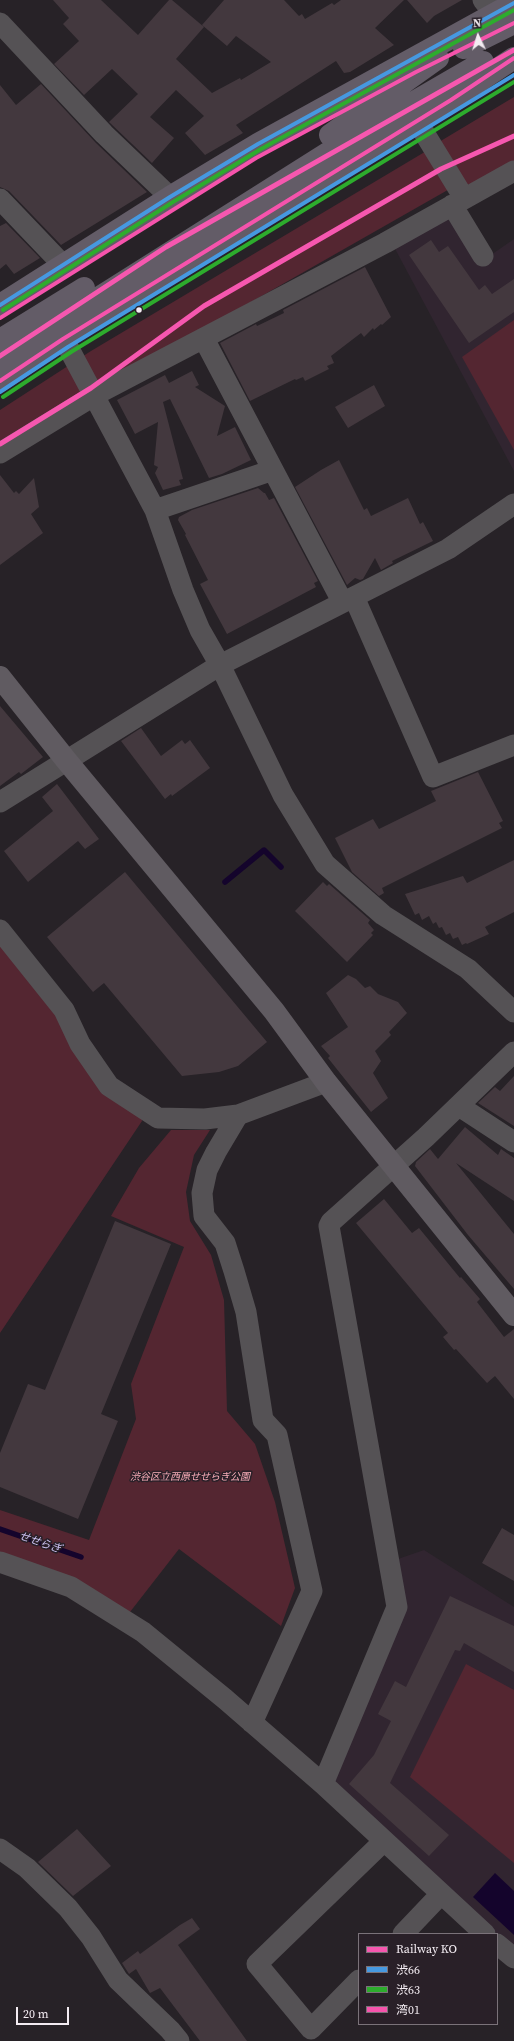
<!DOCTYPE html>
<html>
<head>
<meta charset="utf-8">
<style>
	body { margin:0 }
	#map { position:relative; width:514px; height:2041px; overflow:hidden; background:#272227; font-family:"Source Serif 4","Noto Sans JP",serif }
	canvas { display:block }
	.legend { position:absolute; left:358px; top:1933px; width:140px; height:92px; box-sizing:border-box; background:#292028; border:1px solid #7a7279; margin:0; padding:5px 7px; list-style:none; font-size:12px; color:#f3ecf2 }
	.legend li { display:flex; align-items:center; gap:8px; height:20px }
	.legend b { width:20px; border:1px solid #7a7279 }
	.north { position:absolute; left:458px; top:16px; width:40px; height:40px; -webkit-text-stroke:3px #292028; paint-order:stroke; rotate:356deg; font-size:11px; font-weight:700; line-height:16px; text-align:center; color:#f3ecf2 }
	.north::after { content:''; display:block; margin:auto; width:14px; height:18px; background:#f3ecf2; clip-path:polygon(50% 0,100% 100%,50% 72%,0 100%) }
	.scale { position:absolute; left:16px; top:2007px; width:53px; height:18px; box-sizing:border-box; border:2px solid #f3ecf2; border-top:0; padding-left:5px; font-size:12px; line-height:14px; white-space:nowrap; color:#f3ecf2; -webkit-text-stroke:3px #292028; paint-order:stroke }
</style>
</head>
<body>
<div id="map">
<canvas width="514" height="2041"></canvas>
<ul class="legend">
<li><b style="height:5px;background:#f657af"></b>Railway KO</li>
<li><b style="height:5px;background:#4699e1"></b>渋66</li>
<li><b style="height:5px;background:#2dac2d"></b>渋63</li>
<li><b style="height:5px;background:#f653ac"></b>湾01</li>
</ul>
<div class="north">N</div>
<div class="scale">20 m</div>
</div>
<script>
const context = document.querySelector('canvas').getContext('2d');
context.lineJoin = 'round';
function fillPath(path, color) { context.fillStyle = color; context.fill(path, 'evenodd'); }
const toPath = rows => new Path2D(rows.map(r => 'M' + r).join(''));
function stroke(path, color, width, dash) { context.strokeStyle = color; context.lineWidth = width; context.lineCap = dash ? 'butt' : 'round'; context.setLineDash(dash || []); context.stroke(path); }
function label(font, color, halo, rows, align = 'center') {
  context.font = font + ' "Source Serif 4","Noto Sans JP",serif'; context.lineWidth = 3; context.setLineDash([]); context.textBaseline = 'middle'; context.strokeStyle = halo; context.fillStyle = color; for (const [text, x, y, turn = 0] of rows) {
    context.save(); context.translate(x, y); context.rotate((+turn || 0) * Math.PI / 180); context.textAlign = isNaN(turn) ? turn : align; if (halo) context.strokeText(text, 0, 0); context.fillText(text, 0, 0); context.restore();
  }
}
const built = toPath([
	[446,215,478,264,514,239,514,471,393,245],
	[424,1550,514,1607,514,1950,354,1803,333,1781,405,1613,398,1559]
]);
const green = toPath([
	[514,97,514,162,470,185,460,181,439,142],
	[428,150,453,187,0,445,0,410,91,351],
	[514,320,514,450,462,357],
	[0,940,141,1116,142,1121,0,1333],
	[171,1130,210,1130,194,1155,186,1192,190,1221,211,1255,224,1300,227,1411,255,1444,275,1502,295,1588,281,1626,179,1549,130,1612,0,1554,0,1510,89,1540,136,1419,131,1384,184,1247,111,1216,139,1168],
	[466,1664,514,1690,514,1863,410,1777]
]);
const water = toPath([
	[495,1873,514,1891,514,1935,473,1897]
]);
const stream = toPath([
	[225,882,264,850,281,867],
	[0,1529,81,1557]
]);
const building = toPath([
	[53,0,101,0,138,35,169,0,172,0,204,27,176,59,212,93,240,78,241,80,271,62,236,36,227,46,202,25,224,0,284,0,299,16,302,14,305,19,332,3,334,5,341,0,404,0,375,28,394,45,350,72,344,73,336,61,236,125,243,133,205,155,185,133,204,116,176,90,150,117,174,138,152,163,109,122,138,94,112,69,84,95,54,64,79,41,63,24,69,18],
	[407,0,462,0,434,16,427,23],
	[41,84,96,143,147,192,61,245,9,191,0,187,0,85,16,105],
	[6,223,40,258,14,274,6,264,0,269,0,226],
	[431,240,439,252,448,246,479,290,485,285,492,294,514,279,514,312,469,343,409,255],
	[365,267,391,317,382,325,381,324,374,330,373,328,364,337,361,333,331,356,334,363,327,366,329,369,305,381,303,377,296,380,295,379,250,401,220,343,256,324,257,326,284,313,283,310],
	[192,371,199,385,195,387,225,406,217,436,235,427,251,460,222,474,209,478,170,399,163,402,183,479,179,480,181,485,163,490,155,473,158,467,154,465,158,422,135,434,117,400,165,375,169,383],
	[374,385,385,406,348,428,335,407],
	[339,460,364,510,367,508,371,516,408,498,420,524,423,522,433,541,392,561,393,563,381,570,375,558,363,579,360,580,355,578,347,585,295,487,321,470],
	[0,475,14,493,16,491,19,494,34,478,39,507,31,514,43,533,0,565],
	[258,488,264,493,265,493,269,500,274,498,318,581,314,583,316,587,227,634,200,584,208,580,185,535,186,534,178,520,179,517,192,510],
	[0,706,43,757,21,774,19,772,0,786],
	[141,728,161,756,182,740,185,744,190,740,210,768,172,796,171,794,165,799,121,741],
	[478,772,503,821,499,823,502,828,382,888,384,893,379,896,352,872,335,838,373,819,379,829,436,801,431,791],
	[57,784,99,839,85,849,78,841,28,882,4,851,53,811,42,797],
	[514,860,514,912,485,927,489,934,467,944,466,943,462,945,458,937,453,939,450,933,446,935,442,927,439,928,436,922,433,924,429,916,422,920,419,913,415,915,405,894,463,876,467,883],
	[125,872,267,1042,238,1066,219,1072,182,1076,104,983,93,992,47,937],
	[323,882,327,886,329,884,370,920,368,923,374,930,371,933,373,935,347,962,295,911],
	[348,975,356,979,365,988,370,986,378,994,398,1002,407,1013,389,1032,391,1035,375,1051,381,1061,373,1073,388,1098,371,1112,328,1058,330,1056,321,1046,348,1027,326,993],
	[514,1076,514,1126,478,1103,495,1087,500,1091],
	[465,1127,498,1155,501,1149,514,1158,514,1201,456,1163,514,1234,514,1289,468,1235,415,1166,416,1162,430,1149,438,1159],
	[384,1199,412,1233,419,1228,460,1278,461,1277,480,1299,477,1302,504,1337,514,1329,514,1399,495,1376,487,1383,456,1349,454,1350,443,1337,448,1333,356,1223],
	[115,1221,171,1244,101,1414,118,1421,78,1519,0,1487,0,1453,28,1384,45,1390],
	[502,1528,514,1535,514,1581,482,1563],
	[450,1596,514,1626,514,1672,464,1643,460,1651,455,1650,390,1783,449,1835,429,1856,349,1784,374,1755,391,1721,378,1714,395,1681,406,1687],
	[77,1829,111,1866,73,1896,38,1862],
	[192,1918,200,1929,178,1945,247,2041,200,2041,160,1988,150,1993,136,1969,129,1974,122,1963,138,1951,140,1954,180,1925]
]);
const street = toPath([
	[483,0,495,15],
	[0,23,104,134,170,197],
	[423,131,464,198],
	[0,199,63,265],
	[452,205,483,256],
	[204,339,342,601],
	[68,347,155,510,183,590,200,630,220,665,283,795,325,864,383,915,468,969,514,1012],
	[0,453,95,395,385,243,514,171],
	[155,510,273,470],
	[354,597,433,777,514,745],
	[0,802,220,665,448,549,514,504],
	[0,930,64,1010,80,1044,109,1086,158,1118,205,1119,238,1115,326,1082],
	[459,1106,514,1142],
	[238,1115,216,1152,207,1170,202,1193,204,1216,225,1243,234,1271,246,1312,263,1420,277,1435,312,1591,252,1723],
	[0,1562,71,1587,143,1632,225,1699,323,1784,485,1934],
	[323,1784,397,1607,329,1226,331,1222,426,1137,514,1052],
	[0,1849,27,1868,68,1908,91,1937,118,1980,170,2030,179,2041],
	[403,1934,441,1894],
	[497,1944,514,1958],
	[359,1980,311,2029,257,1964,384,1841]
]);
const secondary = toPath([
	[0,677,66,760,274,1011,326,1082,514,1315]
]);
const highway = toPath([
	[464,48,514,23],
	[330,135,438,58],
	[0,305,170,197,258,144,514,3],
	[0,340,84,288],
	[0,360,345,142,483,62],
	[0,381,63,339,451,100,514,58]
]);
const bus1 = toPath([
	[0,305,170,197,258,144,514,3],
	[0,392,68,347,514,75]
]);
const bus2 = toPath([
	[3,310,173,202,261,149,514,10],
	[3,397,71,352,514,82]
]);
const bus3 = toPath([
	[0,318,256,158,416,72,514,23],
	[0,381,63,339,451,100,514,58]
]);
const rail1 = toPath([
	[0,356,166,247,514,50],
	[0,444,91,388,204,306,441,169,514,136]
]);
const markers = [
	[139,310,3.5,"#f3ecf2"]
];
const parkNames = [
	["渋谷区立西原せせらぎ公園",190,1477]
];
const waterNames = [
	["せせらぎ",40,1543,19]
];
fillPath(built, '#312530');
fillPath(green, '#542631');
fillPath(water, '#14042c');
stroke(stream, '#14042c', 5.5);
fillPath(building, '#43383e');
stroke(street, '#555255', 21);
stroke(secondary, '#605b61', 22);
stroke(highway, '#635c67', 22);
stroke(bus1, '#4699e1', 4);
stroke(bus2, '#2dac2d', 4);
stroke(bus3, '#f653ac', 4);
stroke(rail1, '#f657af', 5);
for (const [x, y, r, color] of markers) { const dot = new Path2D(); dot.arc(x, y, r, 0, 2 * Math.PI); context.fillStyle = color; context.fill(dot); stroke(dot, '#292028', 1.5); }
label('italic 10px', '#f8acb8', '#292028', parkNames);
label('italic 11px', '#cec3f4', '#292028', waterNames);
</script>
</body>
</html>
